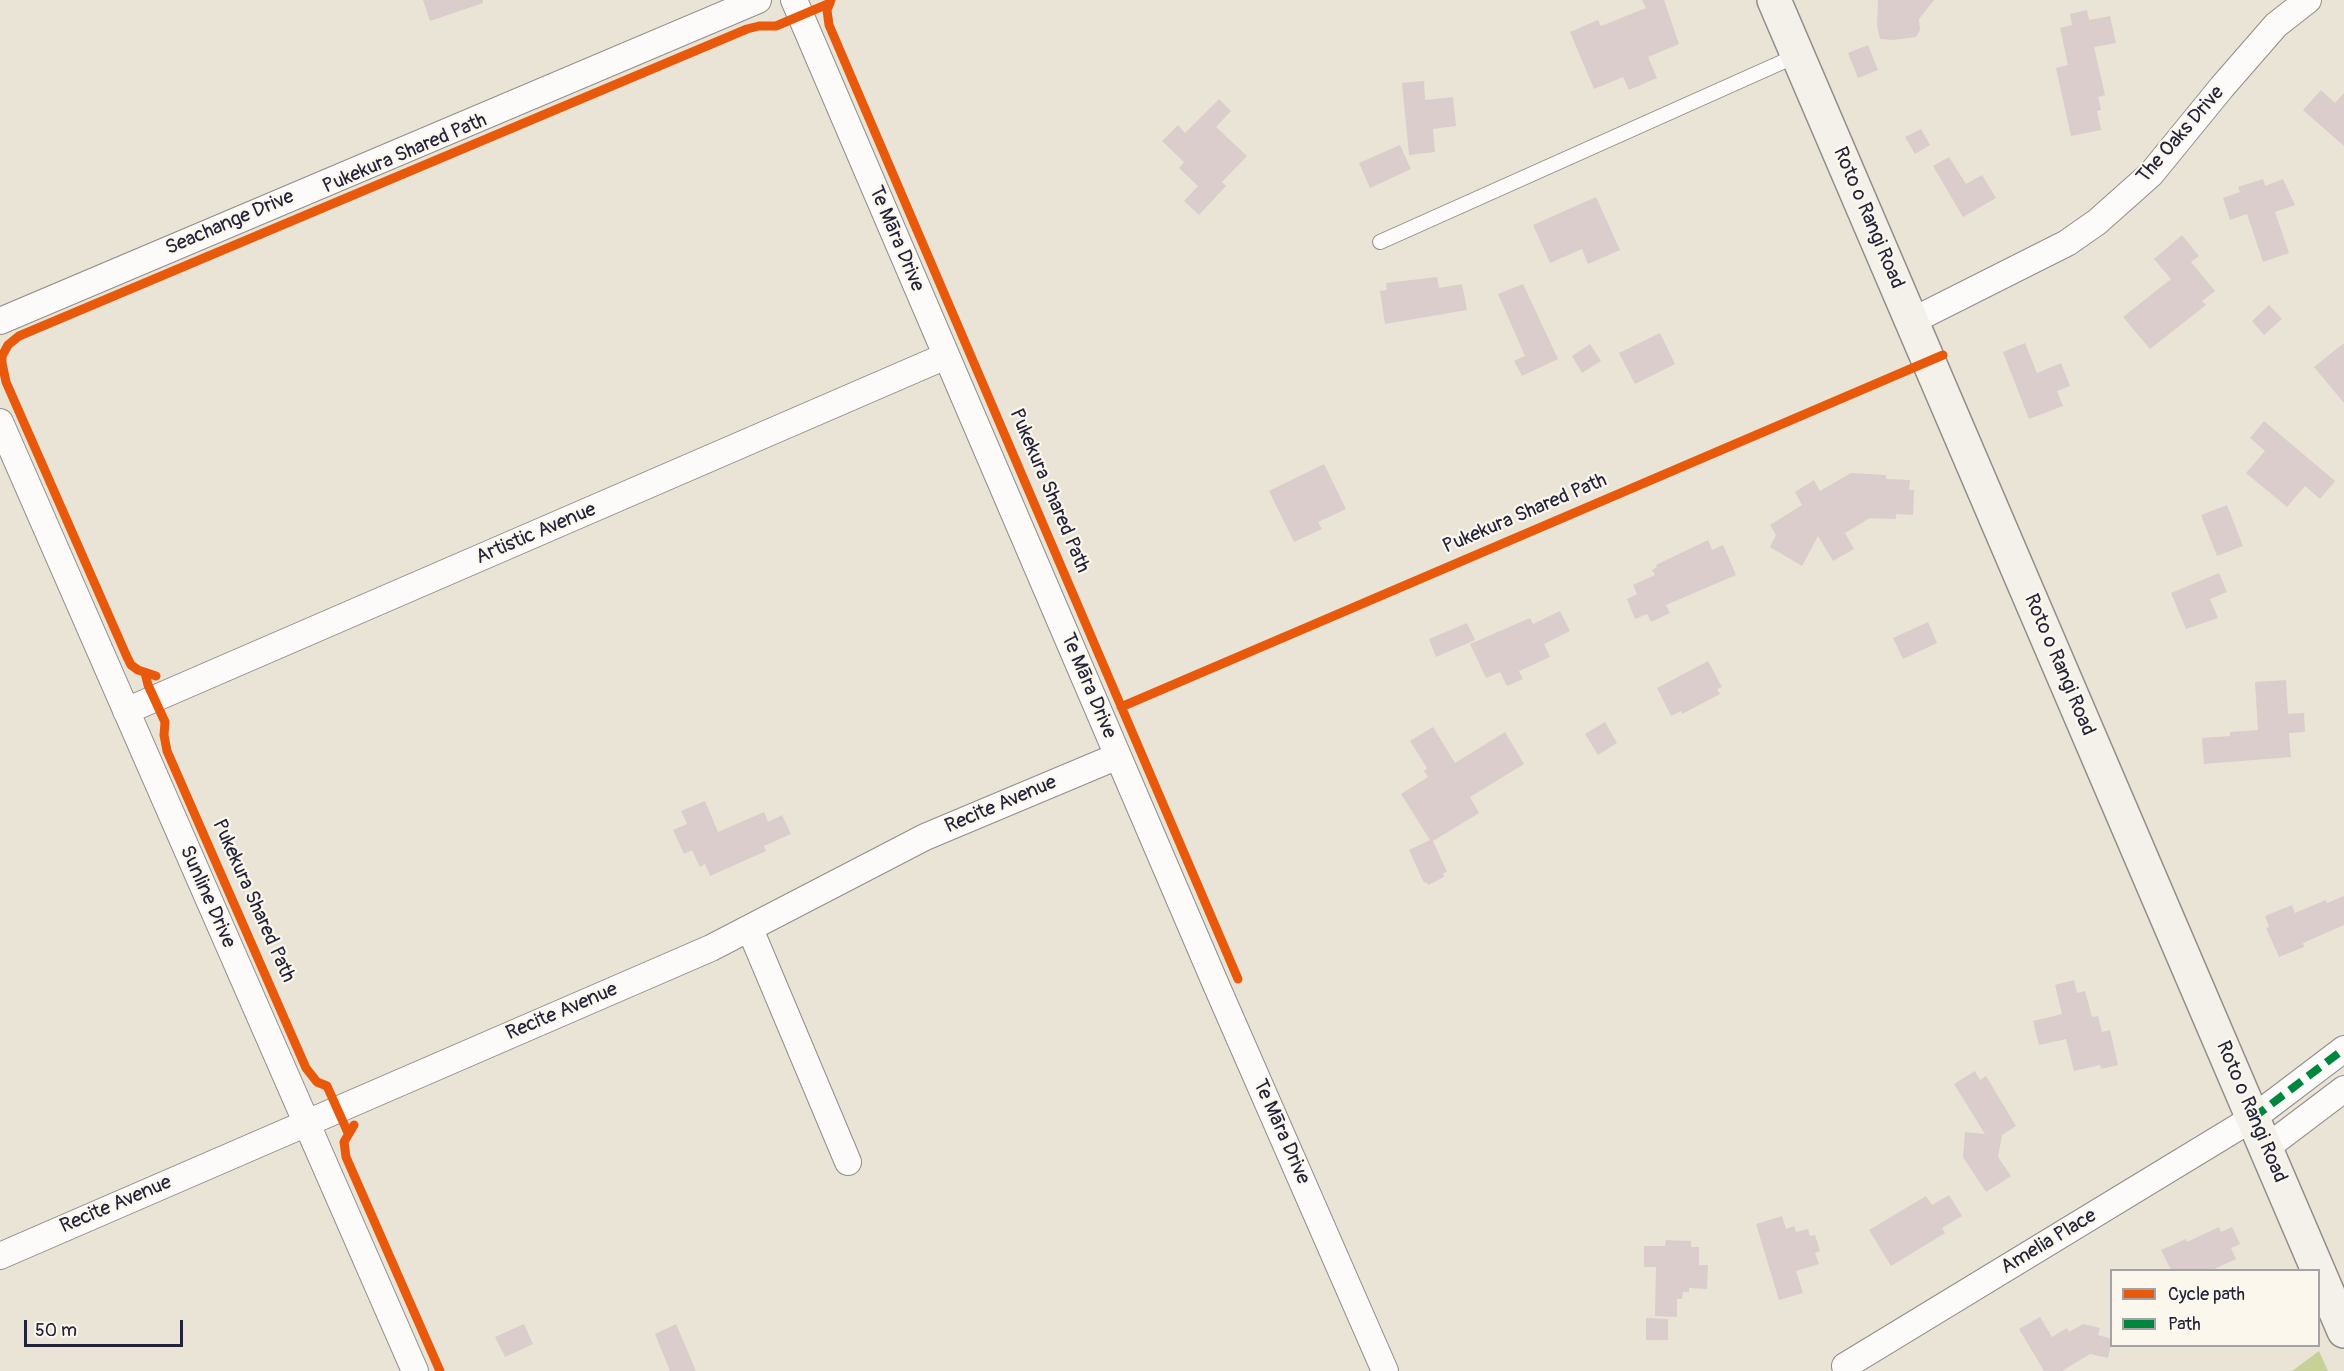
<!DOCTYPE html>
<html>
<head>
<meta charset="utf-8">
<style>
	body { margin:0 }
	#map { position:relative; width:2344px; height:1371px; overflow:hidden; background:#eae4d6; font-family:Pangolin,sans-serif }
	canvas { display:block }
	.legend { position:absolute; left:2110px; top:1269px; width:210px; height:78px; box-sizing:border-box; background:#fbf7ec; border:2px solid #a4a2a5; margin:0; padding:8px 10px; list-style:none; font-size:18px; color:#22223b }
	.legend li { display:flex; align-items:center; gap:12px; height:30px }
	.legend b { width:30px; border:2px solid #a4a2a5 }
	.scale { position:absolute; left:24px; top:1320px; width:159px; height:27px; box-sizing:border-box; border:3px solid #22223b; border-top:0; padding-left:8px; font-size:18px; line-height:21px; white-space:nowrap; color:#22223b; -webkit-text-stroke:4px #fbf7ec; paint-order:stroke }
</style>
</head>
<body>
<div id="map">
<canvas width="2344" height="1371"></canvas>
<ul class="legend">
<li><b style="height:8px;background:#e8590c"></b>Cycle path</li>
<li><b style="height:8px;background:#00873e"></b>Path</li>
</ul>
<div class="scale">50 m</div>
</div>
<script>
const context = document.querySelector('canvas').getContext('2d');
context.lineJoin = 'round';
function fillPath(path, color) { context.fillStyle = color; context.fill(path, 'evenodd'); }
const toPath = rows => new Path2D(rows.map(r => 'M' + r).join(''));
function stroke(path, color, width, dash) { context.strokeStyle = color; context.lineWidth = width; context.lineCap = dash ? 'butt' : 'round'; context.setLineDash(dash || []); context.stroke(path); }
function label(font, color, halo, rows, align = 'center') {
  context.font = font + ' Pangolin,sans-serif'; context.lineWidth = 4.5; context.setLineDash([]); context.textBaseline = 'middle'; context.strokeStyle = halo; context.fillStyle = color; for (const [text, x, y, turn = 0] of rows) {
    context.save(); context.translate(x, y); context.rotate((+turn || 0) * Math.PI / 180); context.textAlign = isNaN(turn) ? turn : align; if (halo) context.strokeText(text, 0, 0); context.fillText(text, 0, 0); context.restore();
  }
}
const green = toPath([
	[2319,1351,2328,1371,2292,1371]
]);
const building = toPath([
	[423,0,483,0,483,3,430,21],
	[1642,0,1664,0,1679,44,1648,57,1657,78,1629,90,1623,77,1594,89,1570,32,1598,20,1601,26,1646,8],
	[1878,0,1934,0,1919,19,1920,30,1916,37,1893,40,1880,39,1877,25],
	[2087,10,2089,20,2110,16,2116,43,2094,47,2105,95,2098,97,2101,110,2097,111,2101,130,2071,136,2056,68,2068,65,2060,28,2072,25,2070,14],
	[1868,45,1878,70,1858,78,1848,53],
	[1424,81,1425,100,1453,97,1456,126,1433,129,1435,152,1409,155,1402,83],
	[2321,90,2335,103,2344,93,2344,146,2303,110],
	[1219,99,1231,111,1216,127,1247,156,1222,182,1226,186,1199,215,1184,201,1198,186,1179,168,1184,162,1162,141,1178,125,1185,133],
	[1921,129,1930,145,1915,154,1905,137],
	[1400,145,1411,169,1370,188,1359,163],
	[1949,157,1966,184,1982,175,1996,198,1963,217,1933,166],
	[2263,179,2265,186,2283,179,2295,205,2275,212,2289,253,2263,262,2247,214,2230,220,2223,198,2240,192,2238,187],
	[1596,197,1620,250,1588,264,1582,249,1550,263,1533,225],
	[2182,235,2199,256,2191,262,2215,291,2202,301,2206,305,2150,349,2123,317,2171,279,2154,259],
	[1437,277,1439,288,1462,284,1467,310,1385,324,1380,291,1387,290,1386,283],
	[1523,284,1558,359,1522,376,1514,361,1525,356,1498,294],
	[2269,305,2282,319,2264,335,2252,321],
	[1660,333,1675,364,1635,384,1619,353],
	[2025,343,2037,373,2061,363,2070,386,2057,391,2063,406,2029,419,2003,352],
	[2344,343,2344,403,2314,367],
	[1590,344,1601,361,1582,373,1572,356],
	[2264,421,2335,481,2320,499,2305,486,2287,507,2246,473,2265,451,2250,438],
	[1324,464,1346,509,1318,522,1322,529,1294,542,1269,491],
	[1851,473,1886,475,1886,479,1910,480,1909,490,1914,490,1913,515,1896,514,1896,519,1870,518,1845,533,1854,549,1833,561,1818,536,1802,566,1770,547,1776,535,1770,525,1802,505,1795,492,1814,480,1820,491],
	[2227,505,2243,546,2217,556,2201,515],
	[1708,540,1712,550,1723,545,1736,575,1666,605,1670,613,1651,622,1647,614,1635,619,1627,599,1637,594,1633,585,1655,575,1652,570,1657,567,1656,565],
	[2219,573,2227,592,2210,599,2218,618,2186,629,2171,593],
	[1560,611,1570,631,1544,644,1550,657,1519,671,1523,679,1507,686,1500,672,1486,678,1470,644,1530,618,1533,624],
	[1928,622,1937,643,1903,659,1893,638],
	[1467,623,1475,640,1436,657,1429,639],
	[1708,661,1722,687,1717,689,1720,694,1682,714,1681,711,1671,716,1657,688],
	[2286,680,2288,714,2304,713,2305,732,2289,733,2291,757,2204,764,2202,738,2230,736,2230,732,2258,730,2255,682],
	[1605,722,1617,743,1598,755,1585,734],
	[1433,727,1455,763,1505,732,1524,764,1470,797,1479,813,1433,841,1447,872,1443,873,1444,877,1428,885,1426,882,1424,883,1409,850,1430,840,1401,794,1428,777,1424,771,1427,768,1410,741],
	[705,801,718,832,764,812,768,822,782,815,791,834,764,846,766,851,710,876,705,864,700,867,692,850,684,854,673,830,687,824,681,811],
	[2344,896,2344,925,2303,943,2304,947,2279,957,2266,928,2269,927,2265,916,2292,905,2295,913,2326,900,2327,903],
	[2074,980,2077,993,2085,991,2092,1017,2098,1016,2102,1032,2110,1030,2118,1065,2101,1069,2100,1065,2074,1071,2066,1039,2039,1045,2033,1021,2062,1014,2055,985],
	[1975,1071,1980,1080,1986,1076,2016,1126,2002,1135,1998,1157,2011,1176,1986,1192,1963,1157,1965,1132,1985,1134,1954,1084],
	[1949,1195,1962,1216,1942,1228,1945,1233,1891,1266,1869,1230,1926,1196,1932,1205],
	[1782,1216,1786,1229,1794,1226,1796,1232,1808,1229,1810,1236,1815,1235,1820,1251,1815,1253,1819,1264,1796,1271,1803,1293,1779,1300,1756,1224],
	[2219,1227,2221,1232,2232,1227,2240,1244,2231,1248,2236,1259,2212,1270,2171,1270,2161,1250,2186,1239,2187,1242],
	[1666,1240,1691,1241,1691,1247,1699,1247,1699,1265,1708,1265,1707,1289,1689,1288,1689,1292,1683,1292,1682,1299,1677,1299,1677,1317,1655,1316,1656,1267,1644,1267,1644,1246,1665,1246],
	[2040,1317,2052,1337,2067,1328,2069,1332,2083,1324,2100,1328,2098,1335,2112,1339,2108,1358,2090,1354,2062,1371,2044,1371,2019,1329],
	[1646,1318,1668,1319,1668,1340,1646,1340],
	[524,1324,533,1344,505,1357,495,1337],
	[676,1324,696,1371,670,1371,655,1334]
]);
const lane = toPath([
	[1380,242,1798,55]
]);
const street = toPath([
	[794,0,1217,987,1385,1371],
	[0,321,758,0],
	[1912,321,2067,243,2097,222,2151,174,2222,87,2276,25,2308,0],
	[0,422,415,1371],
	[126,711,946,356],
	[750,929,848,1162],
	[2266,1148,2344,1089],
	[0,1256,711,948,925,837,1118,756],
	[1845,1366,2253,1118,2344,1049]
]);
const secondary = toPath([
	[1774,0,2344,1331]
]);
const quiet = toPath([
	[2253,1118,2344,1049]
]);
const cycleway = toPath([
	[831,0,827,10,829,25,1238,979],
	[145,673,148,685,165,722,164,735,167,751,306,1068,317,1082,327,1086,348,1133],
	[156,676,138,670,131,665,127,657,6,382,2,363,2,356,8,345,19,336,747,29,759,26,776,26,830,3],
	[1121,707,1943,355],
	[354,1125,344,1142,346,1157,440,1371]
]);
const streetNames = [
	["The Oaks Drive",2181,135,-49],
	["Pukekura Shared Path",405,154,-23],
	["Roto o Rangi Road",1868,218,67],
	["Seachange Drive",230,223,-23],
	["Te Māra Drive",896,239,67],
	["Pukekura Shared Path",1049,491,67],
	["Pukekura Shared Path",1525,514,-23],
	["Artistic Avenue",536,534,-23],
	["Roto o Rangi Road",2059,665,67],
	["Te Māra Drive",1088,686,67],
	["Recite Avenue",1001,805,-23],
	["Sunline Drive",207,897,66],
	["Pukekura Shared Path",253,901,66],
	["Recite Avenue",562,1012,-23],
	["Roto o Rangi Road",2251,1112,67],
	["Te Māra Drive",1281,1132,66],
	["Recite Avenue",116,1205,-23],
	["Amelia Place",2049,1242,-31]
];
fillPath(green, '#c7d097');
fillPath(building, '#dacdcc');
stroke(lane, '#908d8a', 16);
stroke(street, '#908d8a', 28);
stroke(secondary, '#908d8a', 36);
stroke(lane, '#fcfbf9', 14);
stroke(street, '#fcfbf9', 26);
stroke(secondary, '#f4f1ea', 33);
stroke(quiet, '#00873e', 8, [15, 8]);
stroke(cycleway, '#e8590c', 9);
label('20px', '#22223b', '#fbf7ec', streetNames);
</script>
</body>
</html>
